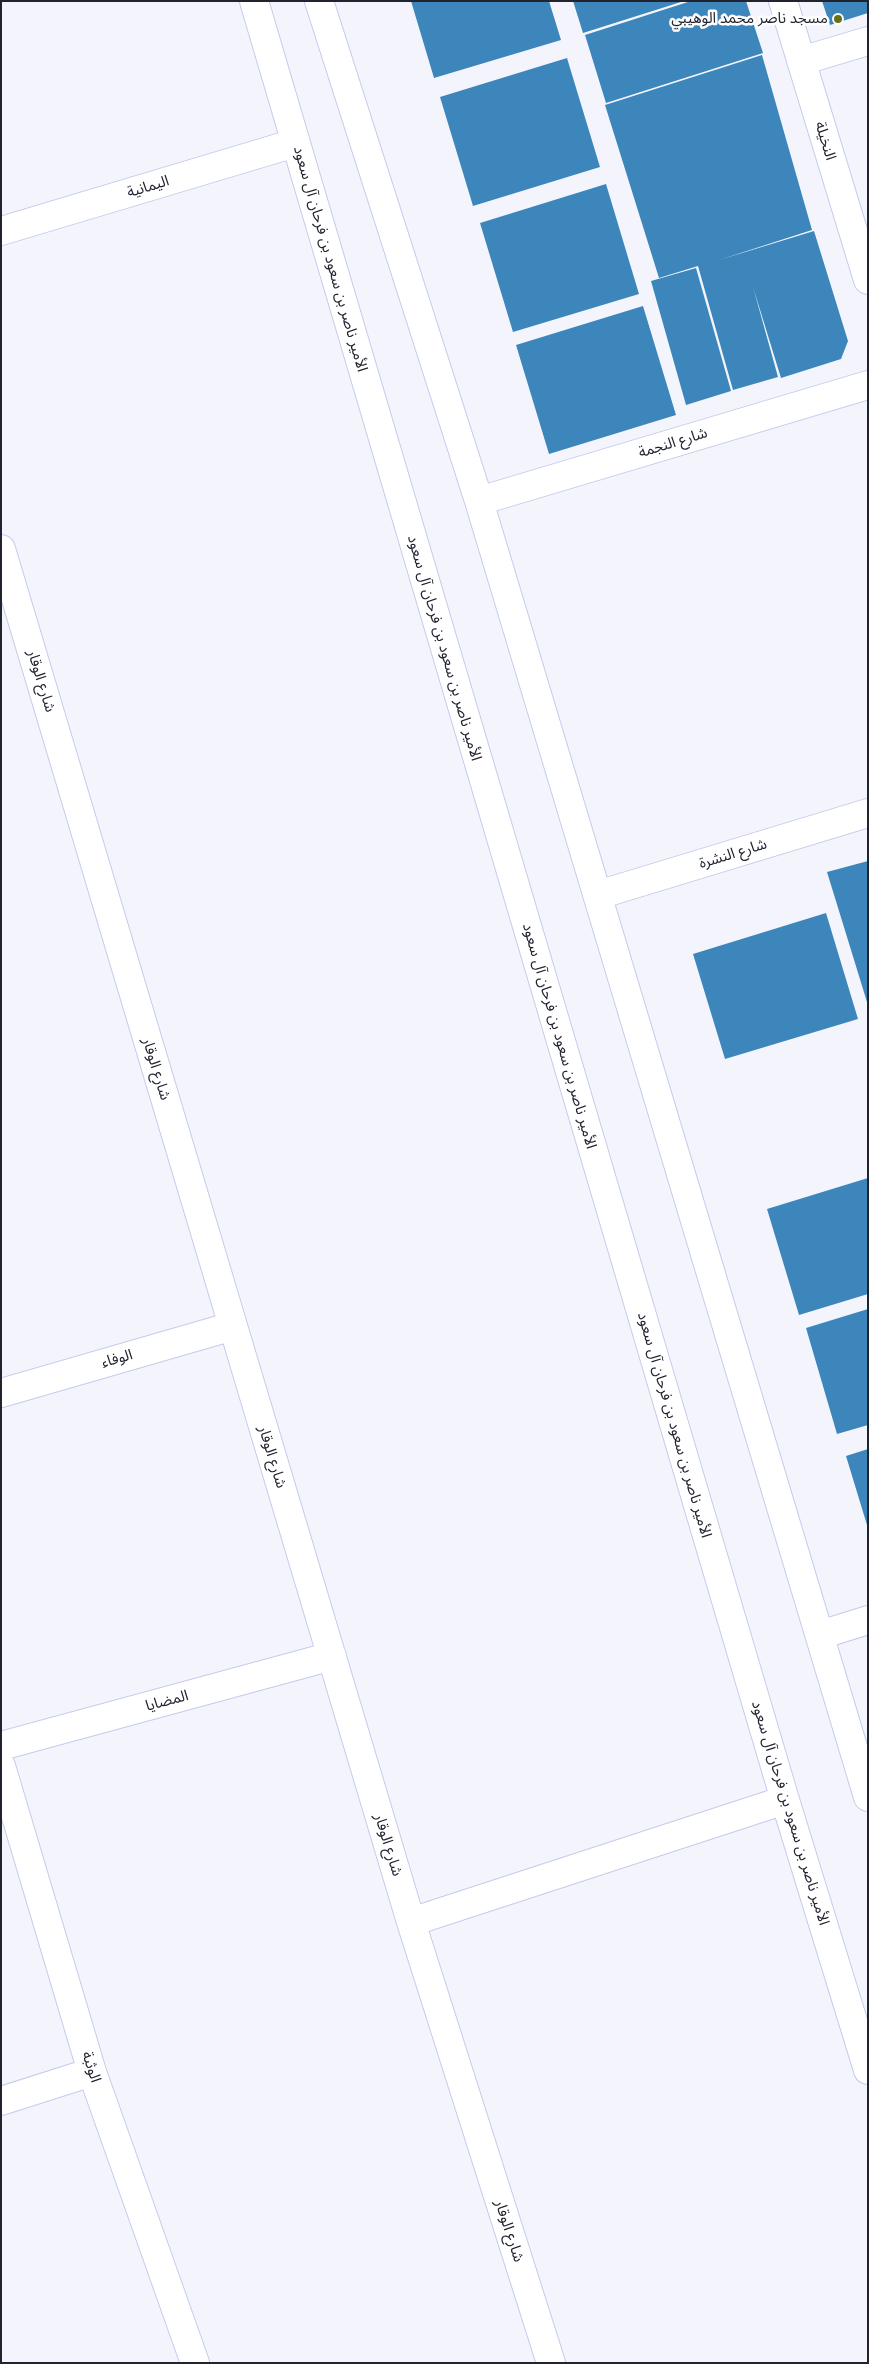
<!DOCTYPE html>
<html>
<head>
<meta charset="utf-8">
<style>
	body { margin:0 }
	#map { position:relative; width:869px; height:2364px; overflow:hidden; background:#f4f5fc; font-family:"Noto Serif",serif }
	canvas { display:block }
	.frame { position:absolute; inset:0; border:2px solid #21232f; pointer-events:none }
</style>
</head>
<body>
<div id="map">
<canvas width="869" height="2364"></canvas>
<div class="frame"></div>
</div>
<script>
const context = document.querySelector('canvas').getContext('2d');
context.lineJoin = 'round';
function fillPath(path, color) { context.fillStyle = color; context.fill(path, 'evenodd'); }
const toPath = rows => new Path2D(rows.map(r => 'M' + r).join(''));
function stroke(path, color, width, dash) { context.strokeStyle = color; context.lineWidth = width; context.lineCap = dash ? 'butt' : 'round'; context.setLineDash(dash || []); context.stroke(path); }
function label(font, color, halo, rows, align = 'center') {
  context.font = font + ' "Noto Serif","Noto Sans Arabic",serif'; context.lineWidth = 5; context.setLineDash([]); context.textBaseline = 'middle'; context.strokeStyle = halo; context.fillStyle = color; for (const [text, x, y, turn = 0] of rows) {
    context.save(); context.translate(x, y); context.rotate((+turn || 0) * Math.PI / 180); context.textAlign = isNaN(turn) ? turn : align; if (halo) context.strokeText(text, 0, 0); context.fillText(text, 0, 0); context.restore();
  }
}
const building = toPath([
	[411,1,549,1,561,40,434,78],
	[573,1,681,1,681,2,583,33],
	[691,1,746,1,763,53,606,103,585,35],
	[822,1,868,1,868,13,830,25],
	[762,55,812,230,719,260,814,231,848,341,841,359,781,378,753,287,778,377,733,390,698,266,659,278,605,105],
	[567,58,600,167,473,206,440,97],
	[606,184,639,294,513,332,480,223],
	[696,268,731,391,686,405,651,281],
	[643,306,676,415,549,454,516,345],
	[868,861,868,1002,867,1002,827,872],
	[826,913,858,1019,725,1059,693,954],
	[868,1178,868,1294,799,1315,767,1209],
	[868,1309,868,1425,837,1434,806,1328],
	[868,1449,868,1525,867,1525,846,1456]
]);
const minor = toPath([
	[254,1,785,1800,868,2070],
	[319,1,479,501,868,1797],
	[783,1,868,280],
	[801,61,868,41],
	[1,231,295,143],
	[479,501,868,385],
	[1,549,411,1922,551,2363],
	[598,895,868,813],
	[1,1393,233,1326],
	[820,1635,868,1620],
	[1,1746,332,1656],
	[1,1766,92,2072,195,2363],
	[411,1922,785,1800],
	[1,2101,92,2072]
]);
const markers = [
	[838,19,5,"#6a7017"]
];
const poiNames = [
	["مسجد ناصر محمد الوهيبي",828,19]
];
const streetNames = [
	["النخيلة",825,141,73],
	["اليمانية",148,187,-17],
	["الأمير ناصر بن سعود بن فرحان آل سعود",330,259,74],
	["شارع النجمة",673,443,-17],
	["الأمير ناصر بن سعود بن فرحان آل سعود",444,648,74],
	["شارع الوقار",41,681,73],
	["شارع النشرة",733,854,-17],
	["الأمير ناصر بن سعود بن فرحان آل سعود",559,1036,74],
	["شارع الوقار",156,1069,73],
	["الوفاء",117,1359,-16],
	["الأمير ناصر بن سعود بن فرحان آل سعود",674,1425,74],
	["شارع الوقار",272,1457,73],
	["المضايا",167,1701,-15],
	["الأمير ناصر بن سعود بن فرحان آل سعود",790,1813,73],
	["شارع الوقار",388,1845,73],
	["الوثبة",91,2067,72],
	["شارع الوقار",509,2231,72]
];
fillPath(building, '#3c86bc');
stroke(minor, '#c4cbec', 30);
stroke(minor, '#fff', 28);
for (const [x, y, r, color] of markers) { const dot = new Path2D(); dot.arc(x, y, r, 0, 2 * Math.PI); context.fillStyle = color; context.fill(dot); stroke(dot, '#fff', 2); }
label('15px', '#21232f', '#fff', poiNames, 'right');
label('15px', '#21232f', '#fff', streetNames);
</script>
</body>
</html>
